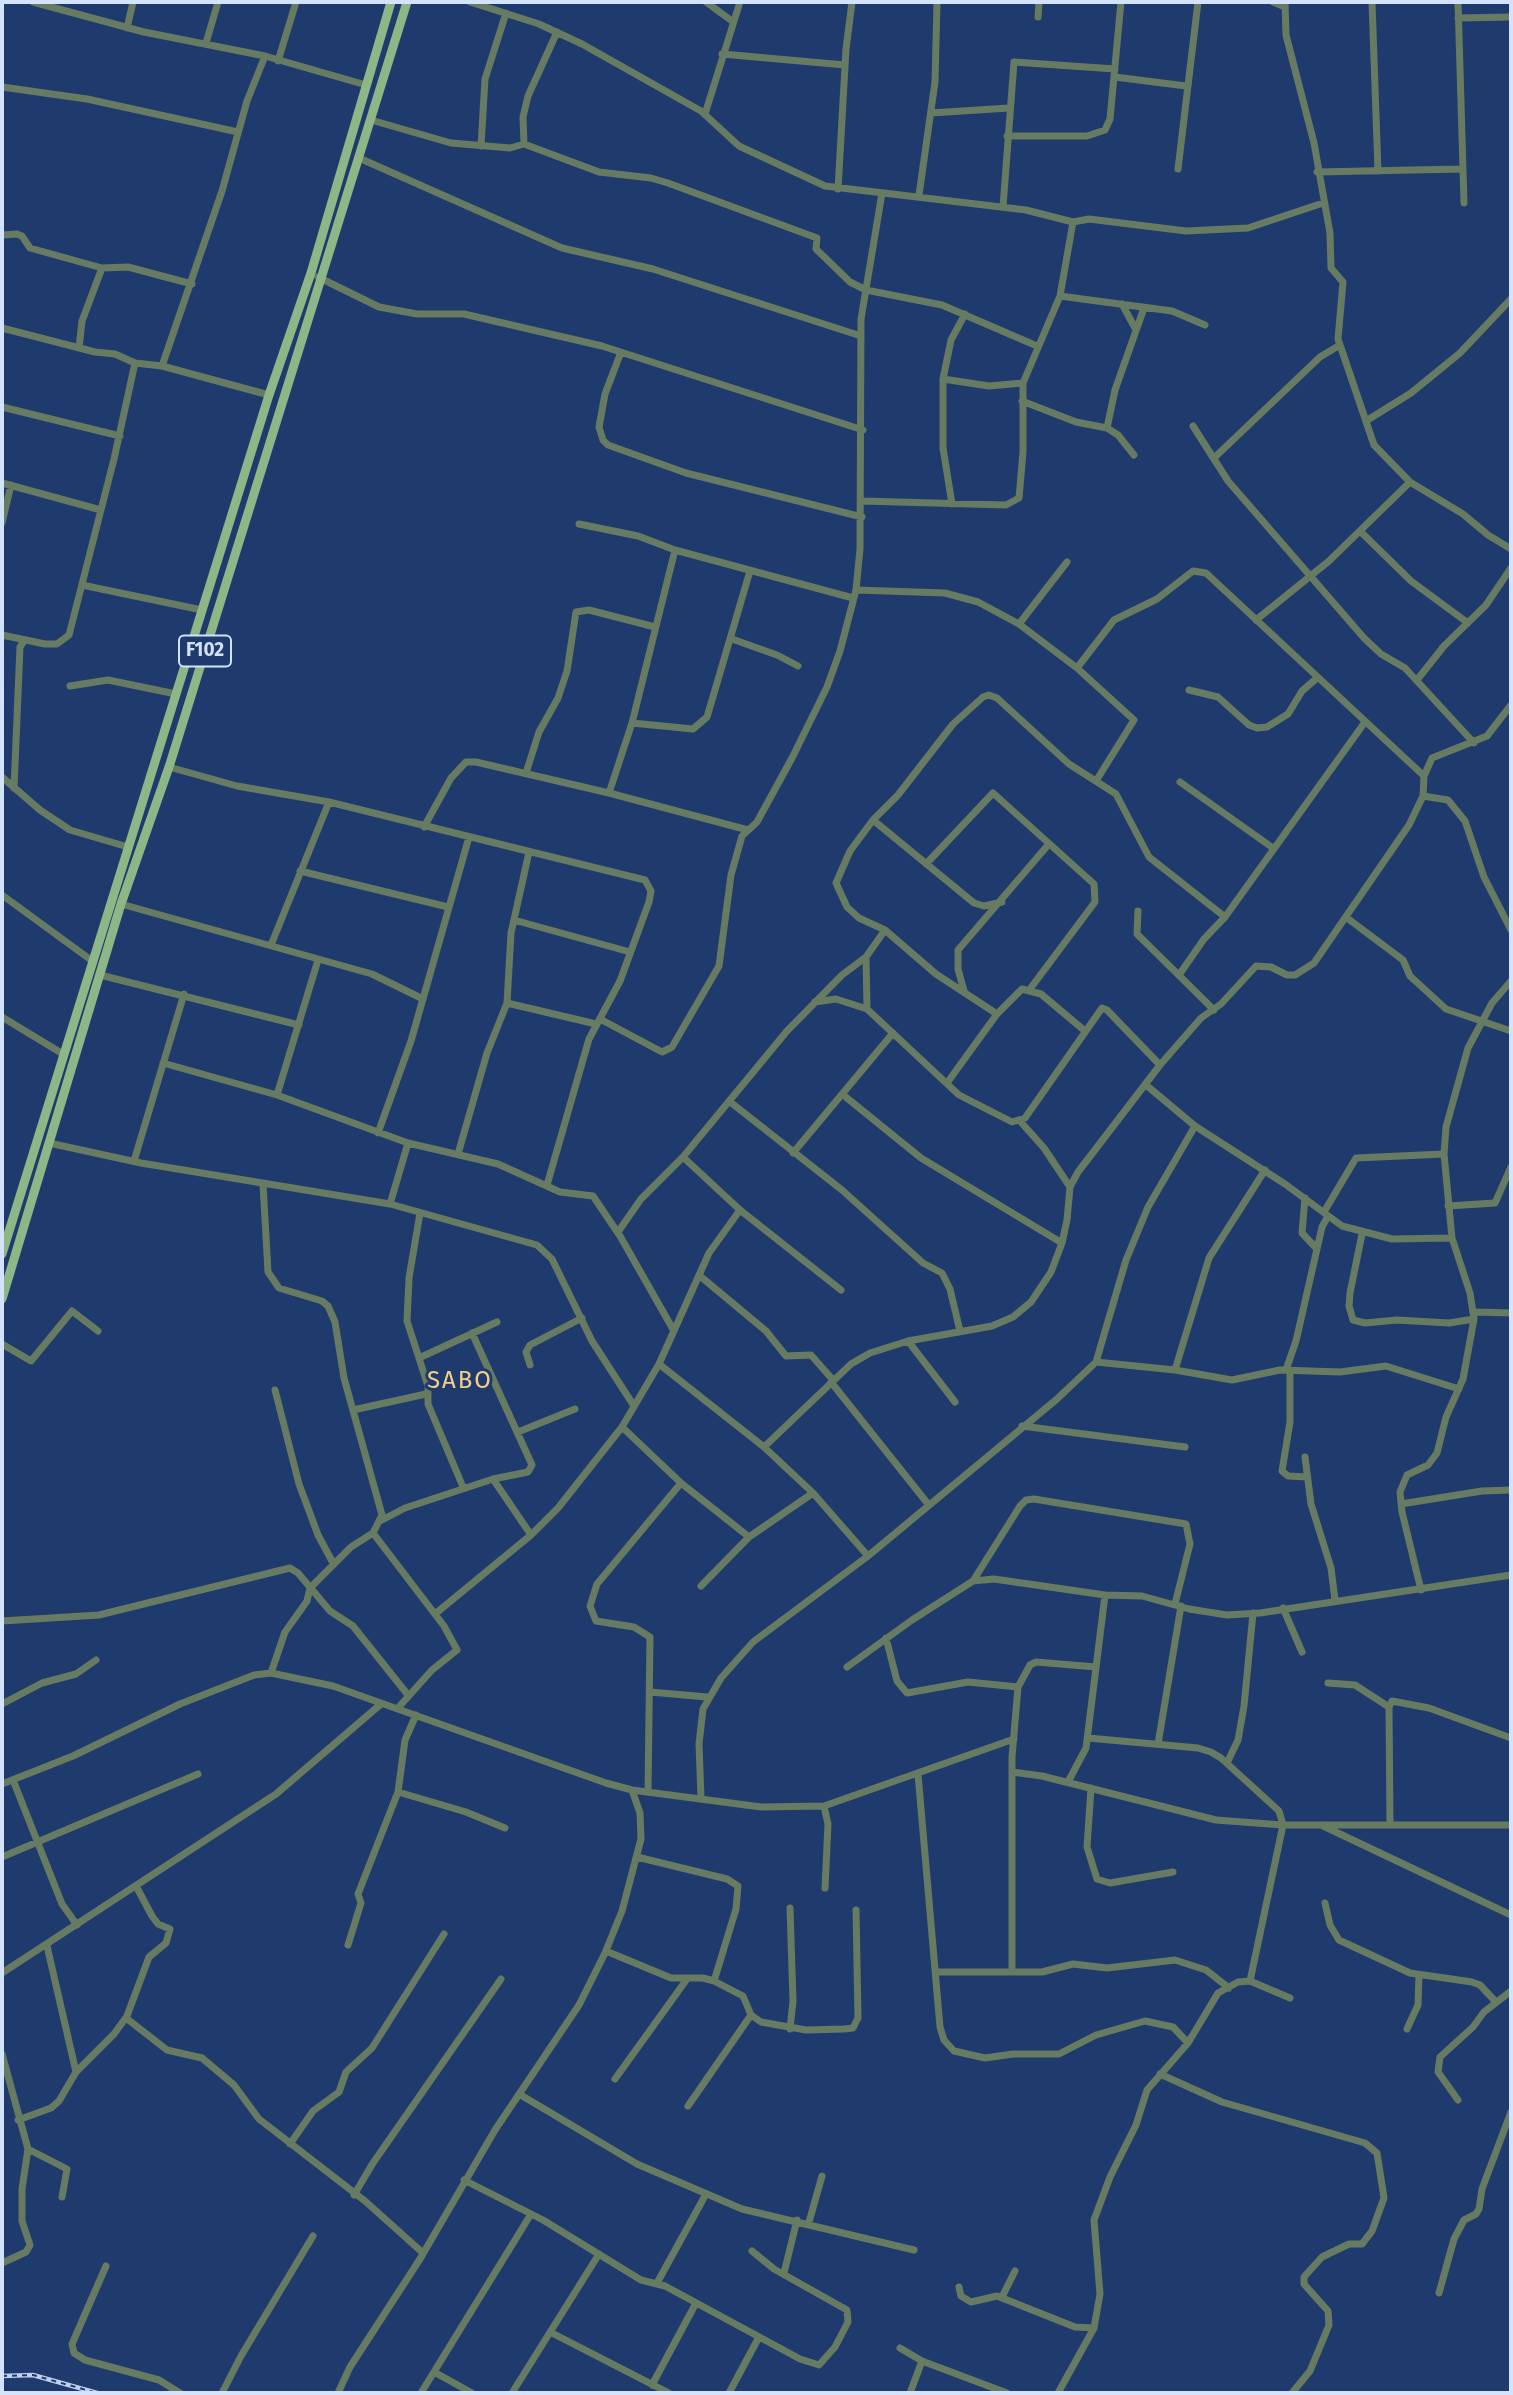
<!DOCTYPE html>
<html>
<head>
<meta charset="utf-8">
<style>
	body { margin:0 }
	#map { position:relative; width:1513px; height:2395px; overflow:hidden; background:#1f3b6e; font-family:"Fira Sans",sans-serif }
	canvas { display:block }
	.frame { position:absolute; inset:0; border:4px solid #d4e3fc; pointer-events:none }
</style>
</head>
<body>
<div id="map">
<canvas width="1513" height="2395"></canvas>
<div class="frame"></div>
</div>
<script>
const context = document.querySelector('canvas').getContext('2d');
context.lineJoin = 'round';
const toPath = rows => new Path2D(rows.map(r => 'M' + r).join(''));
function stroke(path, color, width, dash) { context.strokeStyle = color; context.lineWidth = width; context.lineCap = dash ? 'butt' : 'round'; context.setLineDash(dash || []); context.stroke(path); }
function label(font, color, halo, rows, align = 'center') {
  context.font = font + ' "Fira Sans",sans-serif'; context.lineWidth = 6; context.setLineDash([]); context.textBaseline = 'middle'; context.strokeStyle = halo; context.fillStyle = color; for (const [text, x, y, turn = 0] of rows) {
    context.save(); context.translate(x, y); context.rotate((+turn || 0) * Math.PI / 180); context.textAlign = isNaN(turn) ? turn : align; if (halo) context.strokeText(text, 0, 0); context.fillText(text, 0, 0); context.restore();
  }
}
const minor = toPath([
	[33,2,144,32,265,56,366,85],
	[470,2,539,24,582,44,701,111,739,146,825,186,1026,210,1073,222,1089,219,1186,231,1248,228,1323,203],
	[706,2,732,21],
	[1273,2,1285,7],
	[1285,2,1286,35,1314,143,1330,233,1331,268,1343,282,1338,339,1374,445,1410,482,1463,514,1488,535,1511,549],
	[1372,2,1378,171],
	[1458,2,1464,203],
	[1038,17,1039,2],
	[1458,18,1511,17],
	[127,28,133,2],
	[206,43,218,2],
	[722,54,845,65],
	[278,61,296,2],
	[1115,77,1186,86],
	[2,87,87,99,238,132],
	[931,113,1009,108],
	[705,114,740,2],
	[371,120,451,143,510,148,524,144,599,172,651,178,668,183,817,238,816,249,850,282,866,290,942,305,1037,346],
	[1007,136,1087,136,1105,130,1110,119,1121,2],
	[524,144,523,117,528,96,557,32],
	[481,146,485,79,506,13],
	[359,158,562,248,653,269,861,336],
	[1178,169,1198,2],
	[1317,172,1461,169],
	[838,189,846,49,852,2],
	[919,195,935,82,937,2],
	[1003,207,1014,62,1115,69],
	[2,235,17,234,22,236,30,248,102,268,128,267,192,284],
	[318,277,379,307,417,314,464,314,602,346,863,430],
	[1060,296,1172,311,1205,325],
	[1122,304,1135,328],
	[2,328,95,352,115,354,135,363,162,366,269,395],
	[79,348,82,321,102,268],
	[621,352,605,394,599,427,603,440,608,445,686,473,862,517],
	[162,366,222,191,247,101,265,56],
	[943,379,989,386,1023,383],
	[1022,401,1076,422,1107,428,1118,435,1134,455],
	[2,407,120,436],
	[1366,421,1411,393,1460,353,1511,299],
	[1193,426,1228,481,1364,638,1381,654,1405,668,1474,743],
	[1107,428,1115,390,1144,308],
	[1214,458,1320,357,1340,345],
	[2,483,101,510],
	[862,501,1006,505,1019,498,1023,452,1023,383,1060,296,1073,222],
	[952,504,943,448,943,379,951,340,965,314],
	[2,523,11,485],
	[579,524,638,536,675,550,853,598],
	[1361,532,1411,581,1468,623],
	[82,585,202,610],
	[856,590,945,593,978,602,1019,624,1077,668,1134,720,1096,781],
	[1256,620,1329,561,1410,482],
	[1019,624,1067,562],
	[2,635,45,644,57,644,69,635,114,459,135,363],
	[732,639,777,655,798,666],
	[1077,668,1114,620,1157,599,1193,571,1206,573,1424,776],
	[1417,680,1444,646,1486,605,1511,568],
	[70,686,108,680,176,694],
	[1189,690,1218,697,1249,725,1257,728,1267,727,1288,714,1302,691,1317,678],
	[632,723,693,729,707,717,750,571],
	[169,767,237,786,329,802,645,880,651,891,649,902,620,981,589,1039,547,1185],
	[526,773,539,732,558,698,567,671,576,612,589,610,655,627],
	[2,777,40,810,70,830,128,847],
	[1180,782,1273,848],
	[14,788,20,647,24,641],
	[609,793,632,723,675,550],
	[1423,796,1448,800,1465,821,1484,877,1511,930],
	[873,820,974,903,984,906,1002,902],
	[424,827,451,778,466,762,476,762,609,793,748,830],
	[926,864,993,793,1094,884,1095,902,1030,989],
	[300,871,448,907],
	[2,895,91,960],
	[121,904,372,974,423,999],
	[1138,911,1137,934,1214,1010],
	[1347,918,1403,960,1410,976,1446,1009,1511,1031],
	[514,920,630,952],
	[271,945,329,802],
	[866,957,867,1009,959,1095,1012,1122,1025,1118,1102,1008,1107,1010,1160,1065],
	[100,975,299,1025],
	[1179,975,1204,939,1225,917,1365,722],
	[964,991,958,969,958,950,1048,845],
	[815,1002,836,999,867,1009],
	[507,1003,596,1024],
	[997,1014,936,974,885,930,859,918,847,907,836,883,850,851,873,820,898,795,953,724,983,697,989,695,997,698,1069,764,1116,794,1149,857,1225,917],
	[2,1017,63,1054],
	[600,1019,662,1052,672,1047,719,966,731,875,742,836,757,822,792,758,827,687,840,651,856,590,860,549,861,319,882,193],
	[163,1063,277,1095,408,1143,498,1164,560,1192,593,1196,620,1236,674,1331],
	[947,1083,997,1014,1022,989,1041,994,1085,1031],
	[1146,1085,1195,1126,1285,1184,1342,1226,1392,1239,1452,1238],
	[842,1094,921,1158,1062,1243],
	[277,1095,318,960],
	[729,1101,842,1190,923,1263,942,1273,950,1289,960,1331],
	[1020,1121,1044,1148,1070,1187],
	[378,1133,411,1041,469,837],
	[49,1143,141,1163,390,1204,537,1245,552,1259,592,1341,634,1406],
	[793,1153,893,1033],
	[458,1154,487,1053,507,1003,511,933,529,852],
	[683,1157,740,1210,841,1290],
	[134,1161,184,994],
	[263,1184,268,1272,279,1288,322,1301,328,1306,335,1322,344,1378,382,1515,373,1533,351,1547,310,1588,307,1601,285,1632,271,1673],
	[1305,1198,1302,1233,1317,1249],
	[390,1204,408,1143],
	[1448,1206,1495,1203,1511,1167],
	[1324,1212,1356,1158,1444,1154],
	[420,1213,409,1278,407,1321,428,1386,428,1404,463,1487],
	[618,1232,641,1199,683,1157,787,1031,842,975,866,957,885,930],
	[1362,1234,1350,1293,1349,1306,1353,1320,1365,1323,1397,1320,1449,1323,1474,1319],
	[700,1276,766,1331,786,1356,811,1355,833,1380],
	[1474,1312,1511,1313],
	[472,1333,532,1465,528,1472,493,1479],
	[908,1341,955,1402],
	[2,1344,31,1361,72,1311,98,1331],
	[419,1358,497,1322],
	[1096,1362,1175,1370,1232,1380,1280,1370,1340,1372,1386,1366,1459,1389],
	[659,1364,764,1447,813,1493,868,1556],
	[530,1365,526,1352,530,1345,582,1318],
	[1175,1370,1209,1258,1265,1170],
	[1286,1370,1296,1341,1322,1227,1328,1216],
	[1290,1370,1290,1422,1282,1471,1288,1476,1307,1477],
	[831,1382,928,1504],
	[275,1390,299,1484,318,1535,333,1563],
	[353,1410,426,1394],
	[1022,1426,1185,1447],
	[622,1427,681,1483,749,1537],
	[518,1432,575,1409],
	[764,1447,851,1364,870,1353,908,1341,992,1326,1013,1317,1031,1302,1051,1272,1062,1243,1067,1220,1070,1187,1078,1172,1160,1065,1201,1018,1221,1004,1256,966,1271,967,1287,975,1295,975,1314,963,1409,825,1423,796,1424,776,1432,758,1487,736,1511,705],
	[1305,1457,1311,1504,1331,1568,1335,1600],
	[1401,1504,1482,1491,1511,1490],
	[380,1521,405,1508,493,1479,531,1535],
	[373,1533,444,1626,457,1650,432,1670,398,1708],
	[973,1581,1020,1506,1026,1500,1034,1499,1186,1524,1190,1544,1175,1604],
	[701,1586,749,1537,813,1493],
	[1421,1590,1402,1512,1400,1492,1407,1475,1428,1465,1437,1453,1446,1417,1463,1379,1474,1319,1470,1293,1452,1238,1444,1154,1446,1127,1468,1048,1492,1003,1511,981],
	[1283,1608,1302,1652],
	[435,1614,531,1535,558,1508,622,1427,659,1364,709,1253,740,1210],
	[2,1621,99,1615,290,1568,298,1573,330,1611,353,1626,408,1695],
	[886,1638,897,1681,907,1693,968,1682,1018,1687],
	[847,1667,912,1620,973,1581,994,1579,1105,1595,1142,1596,1189,1609,1227,1615,1260,1613,1511,1575],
	[1328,1683,1355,1685,1389,1707],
	[650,1692,707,1697],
	[2,1704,42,1683,76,1674,96,1660],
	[1088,1738,1198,1748,1211,1752,1221,1758,1279,1811,1283,1825,1250,1981],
	[1158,1744,1181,1606],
	[1227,1763,1238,1740,1244,1706,1253,1613],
	[1012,1772,1042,1776,1216,1820,1283,1825,1511,1825],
	[918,1774,940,2027,944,2040,954,2051,985,2058,1013,2054,1059,2054,1096,2035,1145,2021,1173,2027,1188,2043],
	[13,1780,62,1904,77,1925],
	[1068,1782,1086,1748,1105,1595],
	[2,1784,73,1756,180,1704,254,1675,271,1673,333,1686,606,1783,632,1790,761,1807,824,1806,1014,1739],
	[1091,1788,1087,1847,1097,1879,1110,1883,1173,1872],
	[398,1792,466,1812,505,1828],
	[648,1792,650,1637,634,1627,596,1621,590,1606,597,1584,681,1483],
	[701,1798,699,1744,703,1709,721,1678,753,1642,868,1556,1057,1399,1096,1362,1126,1260,1148,1207,1195,1126],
	[824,1806,828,1824,825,1888],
	[1390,1824,1389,1707,1392,1701,1429,1708,1511,1738],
	[1321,1825,1511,1915],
	[2,1857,198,1774],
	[637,1857,727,1879,738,1886,736,1909,714,1981],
	[1325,1903,1330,1925,1339,1940,1410,1973,1472,1982,1480,1985,1495,2001],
	[790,1908,793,2001,790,2029],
	[348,1945,361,1903,358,1894,398,1792,405,1740,416,1715],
	[47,1946,76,2072],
	[606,1951,671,1978,703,1978,714,1981,743,1996,751,2015,761,2022,806,2030,844,2029,853,2028,858,2018,856,1910],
	[936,1972,1042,1972,1073,1964,1107,1968,1175,1960,1206,1970,1229,1988],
	[1012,1972,1012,1757,1018,1687,1030,1665,1036,1662,1096,1667],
	[2,1973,276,1794,381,1704],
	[126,2018,167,2050,202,2058,234,2085,259,2119,365,2201,423,2253],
	[1407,2029,1418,2005,1419,1975],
	[2,2054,28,2149,22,2189,22,2221,30,2245,26,2252,2,2263],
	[1160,2074,1222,2102,1365,2143,1377,2153,1384,2198,1372,2231,1362,2244,1349,2244,1322,2257,1304,2277,1304,2284,1328,2311,1329,2325,1310,2371,1292,2393],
	[615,2079,687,1979],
	[519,2094,637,2164,742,2209,914,2250],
	[1458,2100,1438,2072,1440,2057,1473,2027,1484,2012,1511,1991],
	[688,2106,751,2015],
	[18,2120,51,2108,59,2101,76,2072,114,2034,127,2016,149,1957,166,1943,170,1929,158,1924,152,1916,136,1886],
	[290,2144,313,2111,339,2092,346,2072,372,2048,444,1934],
	[28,2149,67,2169,62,2197],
	[464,2180,543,2220,641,2280,665,2286,800,2359,819,2365,835,2347,848,2322,847,2310,774,2269,752,2251],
	[354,2195,373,2163,501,1979],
	[809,2222,822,2176],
	[106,2266,72,2344,74,2353,85,2360,159,2380,180,2393],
	[784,2273,797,2220],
	[657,2283,706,2194],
	[959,2287,961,2296,971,2302,997,2296,1075,2327,1094,2328],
	[1439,2293,1454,2239,1464,2220,1476,2214,1479,2209,1482,2189,1511,2112],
	[1002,2297,1015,2271],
	[550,2332,669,2393],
	[900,2348,922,2361,1007,2393],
	[434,2372,472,2393],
	[652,2385,696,2303],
	[222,2393,241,2356,313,2236],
	[338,2393,350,2367,420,2259,495,2130,579,2005,605,1953,622,1911,641,1839,640,1813,632,1790],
	[421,2393,531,2214],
	[512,2393,599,2254],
	[729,2393,759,2337],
	[910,2393,922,2361],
	[1058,2393,1094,2328,1100,2294,1094,2220,1110,2177,1136,2125,1147,2090,1188,2043,1218,1993,1238,1982,1250,1981,1290,1998]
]);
const major = toPath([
	[2,1254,269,395,311,273,391,2],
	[2,1299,121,904,169,767,407,2]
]);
const rail = toPath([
	[2,2376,33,2375,97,2393]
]);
const shields = [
	[205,651,52]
];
const shieldNames = [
	["F102",205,651]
];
const quarterNames = [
	["SABO",460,1381]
];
stroke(minor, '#677b63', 7);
stroke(major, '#8eb787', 9);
stroke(rail, '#c1d1ed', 4.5);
stroke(rail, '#1f3b6e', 2, [5]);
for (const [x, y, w] of shields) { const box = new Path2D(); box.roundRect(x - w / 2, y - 15.5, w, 31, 5); context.fillStyle = '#1f3b6e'; context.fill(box); stroke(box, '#d4e3fc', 2); }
label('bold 19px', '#d4e3fc', null, shieldNames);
context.letterSpacing = '2px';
label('24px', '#f6ce86', '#1f3b6e', quarterNames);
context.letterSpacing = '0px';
</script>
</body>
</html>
